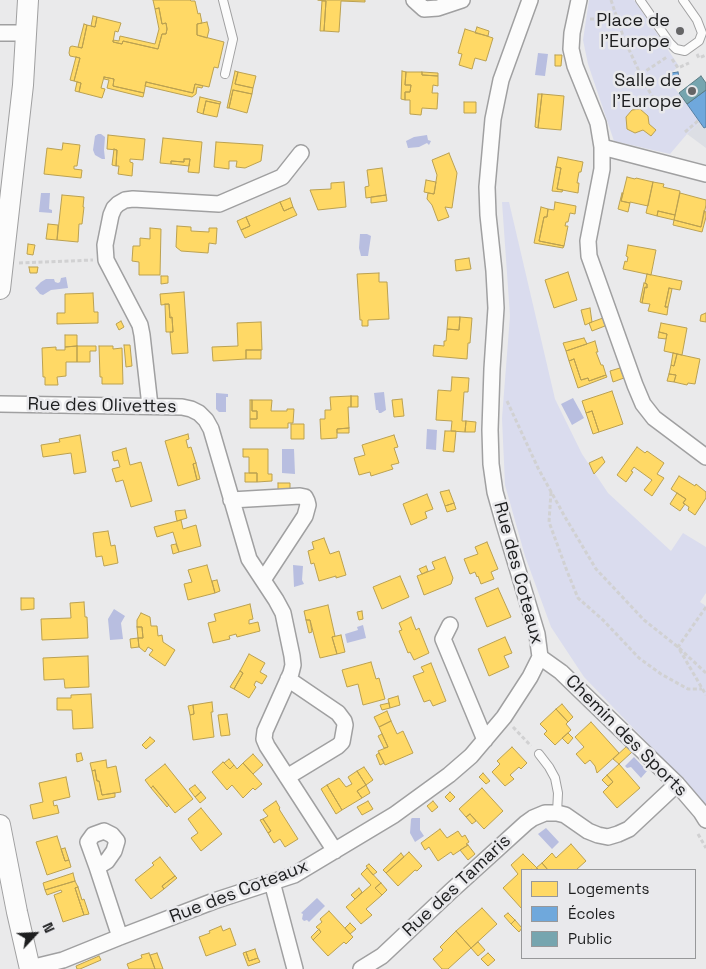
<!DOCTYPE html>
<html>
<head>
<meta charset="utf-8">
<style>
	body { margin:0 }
	#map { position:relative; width:706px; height:969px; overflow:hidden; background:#eaeaeb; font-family:"Space Grotesk",sans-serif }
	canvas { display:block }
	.legend { position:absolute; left:521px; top:869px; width:175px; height:90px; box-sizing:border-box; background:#e9e9ec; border:1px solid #97989a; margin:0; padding:6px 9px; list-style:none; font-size:15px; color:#1d1e1f }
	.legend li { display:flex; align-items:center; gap:10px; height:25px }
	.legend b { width:25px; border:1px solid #97989a }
	.north { position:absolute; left:10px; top:909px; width:50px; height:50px; -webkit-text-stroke:4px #e9e9ec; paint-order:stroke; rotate:65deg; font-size:14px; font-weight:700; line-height:20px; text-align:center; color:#1d1e1f }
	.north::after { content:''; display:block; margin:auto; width:18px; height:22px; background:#1d1e1f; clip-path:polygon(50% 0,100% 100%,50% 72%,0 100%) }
</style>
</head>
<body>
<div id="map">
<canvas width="706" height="969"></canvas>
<ul class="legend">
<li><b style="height:14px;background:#ffd966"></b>Logements</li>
<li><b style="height:14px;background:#6fa8dc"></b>Écoles</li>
<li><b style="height:14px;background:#76a5af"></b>Public</li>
</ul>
<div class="north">N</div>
</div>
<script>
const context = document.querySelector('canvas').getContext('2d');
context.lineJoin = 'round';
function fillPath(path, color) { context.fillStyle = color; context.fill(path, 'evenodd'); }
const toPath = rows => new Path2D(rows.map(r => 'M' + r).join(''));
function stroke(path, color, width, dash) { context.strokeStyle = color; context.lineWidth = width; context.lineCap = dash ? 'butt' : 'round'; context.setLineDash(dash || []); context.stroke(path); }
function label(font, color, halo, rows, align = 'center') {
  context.font = font + ' "Space Grotesk",sans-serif'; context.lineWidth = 5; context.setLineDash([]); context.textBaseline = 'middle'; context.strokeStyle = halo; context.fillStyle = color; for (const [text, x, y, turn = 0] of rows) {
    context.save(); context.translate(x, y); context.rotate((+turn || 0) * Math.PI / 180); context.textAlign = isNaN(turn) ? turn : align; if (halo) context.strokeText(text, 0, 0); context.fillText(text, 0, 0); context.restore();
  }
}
const built = toPath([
	[700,122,704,128,706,127,706,148,687,134]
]);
const green = toPath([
	[589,0,634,0,679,66,671,73,674,87,700,122,687,134,670,154,614,141,588,64,583,40],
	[502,202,509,202,555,399,582,454,608,493,671,551,683,533,706,547,706,593,700,602,706,606,706,807,693,790,584,677,551,627,525,556,505,485,502,418,510,316]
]);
const water = toPath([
	[538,53,548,54,545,76,535,75],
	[98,134,101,134,105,137,104,150,105,159,102,159,95,155,93,150,95,136],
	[427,135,428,140,431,141,429,145,427,143,419,147,408,148,406,141,414,137],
	[41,193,50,193,49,209,52,210,52,213,39,212],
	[360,234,367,234,371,236,368,256,361,256,359,248],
	[66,277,68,288,51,290,43,295,40,294,35,288,41,282,46,279,54,279,55,282,58,283,60,282,61,278],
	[384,392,386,410,381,413,379,413,378,410,376,410,374,393],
	[216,393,228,394,228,397,226,397,226,412,219,412,216,409],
	[573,398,584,418,572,425,561,404],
	[427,429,437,430,436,450,426,449],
	[282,449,294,449,295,474,282,473],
	[293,565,303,566,302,580,304,584,294,587],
	[114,609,125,616,121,623,123,639,110,640,108,619],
	[363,625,366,638,347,643,345,634,358,630,357,627],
	[634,757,647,771,641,778,631,767,627,768,625,766],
	[412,818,420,818,420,830,424,836,415,842,410,833,411,819],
	[546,828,559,842,552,849,538,834],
	[317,898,325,906,309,922,307,920,304,921,302,919,303,914,301,913]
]);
const homes = toPath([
	[153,0,190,0,191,1,195,1,198,14,200,13,202,23,197,24,197,35,224,42,218,68,214,67,209,87,195,84,193,93,146,82,144,93,113,86,114,79,104,77,101,88,105,89,102,98,79,92,81,83,74,81,80,58,70,56,69,53,70,47,72,46,82,48,87,25,95,27,97,17,121,23,118,32,115,31,113,42,122,44,123,41,158,49,162,34,166,34,167,29,166,23,162,24,159,8,155,9,153,0],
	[318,0,365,0,365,2,341,1,339,32,324,31,326,1,318,0],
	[322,1,326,1,324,31,320,31,322,1],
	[159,8,162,24,166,23,167,29,166,34,162,34,158,49,123,41,122,44,113,42,113,40,119,41,120,36,155,44,159,29,155,9,159,8],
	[93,16,97,17,95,27,91,26,93,16],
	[207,22,209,30,207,38,197,35,197,24,207,22],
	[84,24,87,25,82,48,78,47,84,24],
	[477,27,489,31,488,36,475,33,477,27],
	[465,29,493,38,486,61,475,58,472,69,459,65,462,54,458,53,465,29],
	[555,55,562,55,561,66,555,66,555,55],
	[76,57,80,58,74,81,70,80,76,57],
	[235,71,238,72,235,84,253,88,252,94,233,90,229,108,227,108,235,71],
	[402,71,406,72,405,85,411,85,410,92,405,92,405,100,401,99,402,71],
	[238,72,256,76,253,88,235,84,238,72],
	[406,72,422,72,422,75,438,76,438,86,433,85,432,93,438,93,437,109,422,108,421,115,410,114,410,100,405,100,405,92,410,92,411,85,405,85,406,72],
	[422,72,438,73,438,76,422,75,422,72],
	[104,77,114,79,113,86,144,93,143,97,107,88,109,80,104,79,104,77],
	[77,82,81,83,79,92,75,91,77,82],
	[146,82,193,93,195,84,203,86,202,88,197,87,196,94,192,97,145,86,146,82],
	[233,90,252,94,247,113,229,108,233,90],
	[538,94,542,94,538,128,535,127,538,94],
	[542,94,564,96,561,130,538,128,542,94],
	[200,97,221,102,220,104,206,101,203,114,197,112,200,97],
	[206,101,220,104,217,117,203,114,206,101],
	[464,102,476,102,476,113,464,113,464,102],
	[640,109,648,116,649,124,656,130,651,136,643,130,635,133,627,129,626,117,632,110,640,109],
	[108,135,145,139,143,160,130,159,130,162,133,163,132,176,118,174,119,166,116,166,117,150,107,149,108,135],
	[163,138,202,142,199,173,188,172,190,159,184,159,184,162,171,161,171,164,160,163,163,138],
	[216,142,263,145,261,161,245,168,236,167,237,161,229,161,229,169,214,167,216,142],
	[63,143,80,145,77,166,74,166,74,169,82,170,81,178,44,174,47,148,62,150,63,143],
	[114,149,117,150,116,166,112,165,114,149],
	[449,153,457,173,452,208,445,207,449,217,438,221,432,205,427,199,428,193,434,194,437,175,432,160,449,153],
	[558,157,583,162,581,172,579,172,577,183,579,183,578,193,557,189,561,168,556,167,558,157],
	[184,159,190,159,189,166,171,164,171,161,184,162,184,159],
	[556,167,561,168,557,189,563,190,562,192,552,191,556,167],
	[382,168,386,195,366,198,365,187,369,186,367,170,382,168],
	[627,177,635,179,636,178,653,182,648,206,630,202,630,203,621,201,627,177],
	[426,180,436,182,434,194,424,192,426,180],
	[344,182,346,207,318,210,310,190,331,189,331,183,344,182],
	[653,182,664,184,663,187,680,191,675,215,658,211,657,216,646,213,653,182],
	[622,193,623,193,621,201,630,203,628,212,618,209,622,193],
	[680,193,706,200,706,205,701,227,674,220,680,193],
	[62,195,84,197,83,207,84,207,82,224,79,224,78,242,57,240,62,195],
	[386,195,387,201,371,203,371,197,386,195],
	[290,198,293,207,284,211,280,202,290,198],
	[280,202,284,211,293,207,297,215,245,238,241,230,250,226,246,217,280,202],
	[555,202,576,206,575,214,570,213,568,222,566,222,565,226,568,226,564,246,539,241,544,217,547,217,548,209,554,210,555,202],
	[541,207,548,209,547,217,544,217,539,241,564,246,563,248,534,243,541,207],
	[658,211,675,215,674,220,657,216,658,211],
	[704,211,706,212,706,217,702,232,673,225,674,220,701,227,704,211],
	[246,217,250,226,241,230,237,221,246,217],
	[48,224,58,225,57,240,46,239,48,224],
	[177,226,191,227,191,231,209,232,209,228,217,228,216,244,209,243,208,253,181,251,176,247,177,226],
	[150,228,161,229,160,275,139,275,139,262,132,261,133,246,140,246,140,238,150,239,150,228],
	[28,244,35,245,33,255,27,254,28,244],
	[628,245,656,250,651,275,623,269,625,261,627,262,628,257,626,256,628,245],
	[469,258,471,269,456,271,455,260,469,258],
	[29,267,38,267,37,273,30,273,29,267],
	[568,272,577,300,554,308,545,280,568,272],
	[379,273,379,282,387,282,389,319,368,320,368,326,362,326,362,320,360,320,357,274,379,273],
	[647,274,682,281,680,290,669,288,665,307,668,307,667,315,648,311,650,304,642,303,645,287,647,288,647,284,645,283,647,274],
	[161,276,168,276,168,283,161,284,161,276],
	[644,283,647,284,647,288,645,287,642,303,640,302,644,283],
	[669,288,672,289,668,307,665,307,669,288],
	[184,292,188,353,172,354,170,332,173,332,172,317,170,318,169,304,161,305,160,294,184,292],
	[93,293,94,312,98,312,98,323,57,324,57,313,65,313,65,294,93,293],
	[165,304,169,304,170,318,172,317,173,332,166,332,165,304],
	[590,308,592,322,585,325,581,310,590,308],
	[706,313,706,322,700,321,701,315,706,313],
	[448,317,460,317,459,330,447,329,448,317],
	[460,317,472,318,470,343,468,343,467,359,433,356,434,345,444,346,444,341,446,341,447,329,459,330,460,317],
	[603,318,605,326,592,331,589,323,603,318],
	[121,321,124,327,119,330,116,324,121,321],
	[261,322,262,350,246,350,246,359,213,361,212,347,238,346,237,323,261,322],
	[661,323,687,328,682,355,664,351,667,334,659,332,661,323],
	[659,332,667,334,666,339,658,338,659,332],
	[65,335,77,335,77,346,65,347,65,335],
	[584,338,587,344,566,351,563,343,584,338],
	[595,341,598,352,596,352,601,365,603,365,606,375,589,381,588,378,581,380,574,359,569,361,566,351,595,341],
	[124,345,130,345,132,366,126,367,124,345],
	[77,346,77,362,66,362,66,376,57,377,58,385,45,385,45,377,43,377,42,348,56,347,56,350,65,350,65,347,77,346],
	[77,346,96,346,96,351,90,351,90,362,77,362,77,346],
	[99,346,113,346,113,349,122,348,123,384,102,384,102,377,100,377,99,346],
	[246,350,261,350,261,359,246,359,246,350],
	[673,353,677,354,674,366,671,365,673,353],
	[677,354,700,359,695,384,688,383,687,385,674,382,676,375,669,374,671,365,674,366,677,354],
	[574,359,581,380,588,378,589,381,606,375,607,377,578,388,569,361,574,359],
	[620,368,624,378,613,382,610,371,620,368],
	[669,374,676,375,674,382,667,381,669,374],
	[452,377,469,378,468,392,464,392,462,421,466,421,465,432,451,431,452,421,436,420,438,390,451,391,452,377],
	[612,391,623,424,599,432,592,411,586,413,582,401,612,391],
	[351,396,358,396,358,407,351,407,351,396],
	[351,396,351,407,348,407,349,428,337,429,337,438,321,439,320,419,325,419,325,410,331,410,330,397,351,396],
	[402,399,404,416,394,417,392,400,402,399],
	[250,400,252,400,252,411,257,411,257,419,250,419,250,400],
	[252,400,272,400,271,411,287,411,287,409,294,409,293,423,288,423,288,428,250,428,250,419,257,419,257,411,252,411,252,400],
	[592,411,599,432,593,434,586,413,592,411],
	[466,421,476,422,475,432,465,432,466,421],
	[291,424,304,424,304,439,291,439,291,424],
	[349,428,349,433,337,433,337,429,349,428],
	[445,431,456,431,454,452,443,451,445,431],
	[188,434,189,439,186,440,188,448,191,447,196,463,193,464,197,480,178,486,165,441,188,434],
	[80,435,86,472,74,474,71,453,43,457,41,445,60,442,59,439,80,435],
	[394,435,398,447,394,448,399,463,391,465,393,469,371,476,370,472,359,475,354,458,365,455,362,445,394,435],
	[637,447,645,453,647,451,664,463,657,474,664,478,652,496,644,490,652,480,634,467,631,471,633,472,626,482,617,475,637,447],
	[126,448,130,465,141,462,152,501,131,507,123,480,116,482,112,469,120,467,118,460,114,461,112,452,126,448],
	[243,449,268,449,268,474,272,474,272,481,257,482,257,473,249,473,249,457,243,457,243,449],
	[602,457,605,462,594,474,589,463,602,457],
	[196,463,200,479,197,480,193,464,196,463],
	[245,473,257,473,257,482,245,482,245,473],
	[679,476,695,486,696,484,706,492,706,498,695,515,688,510,689,507,683,503,686,499,671,489,679,476],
	[278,483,290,483,290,490,278,491,278,483],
	[449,490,454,503,445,506,440,492,449,490],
	[677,493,686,499,683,503,685,504,680,511,670,504,677,493],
	[427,494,433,509,425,512,427,518,411,525,403,504,427,494],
	[454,503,456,509,447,512,445,506,454,503],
	[185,510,187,518,177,521,175,511,185,510],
	[181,520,183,529,196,525,201,546,179,552,173,532,157,537,154,527,181,520],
	[108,531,111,546,115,545,118,563,104,566,102,556,96,557,93,533,108,531],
	[324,538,330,554,339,551,346,575,336,578,336,576,319,581,314,563,311,564,308,551,314,549,312,542,324,538],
	[487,542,498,569,491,572,494,579,481,584,478,576,477,577,475,572,470,574,464,559,478,554,475,547,487,542],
	[176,544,179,552,173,554,171,545,176,544],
	[445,557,453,578,451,584,424,595,417,576,435,569,432,562,445,557],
	[207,565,215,593,188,600,184,584,192,582,188,570,207,565],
	[426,566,428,571,422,574,419,569,426,566],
	[400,576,409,597,382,609,373,587,400,576],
	[217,580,220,591,215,593,212,581,217,580],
	[498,588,511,617,487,627,475,598,498,588],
	[21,598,34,598,34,609,21,610,21,598],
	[84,602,85,617,87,617,88,638,42,640,41,619,71,618,70,603,84,602],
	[250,604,253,619,249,620,249,624,258,622,260,631,237,637,236,634,229,636,230,639,213,643,208,623,216,621,214,614,250,604],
	[328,605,335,636,332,637,337,654,320,658,310,620,306,620,304,611,328,605],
	[362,611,363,619,359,620,357,612,362,611],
	[141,613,150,617,151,626,157,626,158,636,162,635,163,642,175,650,165,666,149,655,153,650,148,647,145,652,139,647,138,638,143,638,142,627,137,627,137,620,141,613],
	[411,617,416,630,419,628,429,653,414,660,410,652,408,653,399,631,402,630,399,623,411,617],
	[306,620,310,620,312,632,309,633,306,620],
	[137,627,142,627,143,638,138,638,137,627],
	[341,635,345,652,337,654,332,637,341,635],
	[505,637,512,653,504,656,509,667,489,676,478,649,505,637],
	[138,638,139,647,131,648,130,639,138,638],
	[249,654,265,663,260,672,267,676,262,684,256,681,254,685,256,687,249,698,234,689,243,673,240,671,249,654],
	[88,656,89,687,65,688,64,679,44,680,43,658,88,656],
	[371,662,376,679,379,678,385,699,363,705,358,684,347,687,342,670,371,662],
	[431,663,446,701,433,706,430,700,424,702,413,676,424,672,421,667,431,663],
	[240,671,243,673,234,689,230,687,240,671],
	[91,694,93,728,73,729,72,710,57,710,57,698,71,698,71,695,91,694],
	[398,696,400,705,390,708,388,699,398,696],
	[212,702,213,712,211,712,214,737,193,740,190,715,194,714,193,705,212,702],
	[389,703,390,708,382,710,380,705,389,703],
	[562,704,573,717,568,722,556,709,562,704],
	[193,705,194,714,190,715,188,706,193,705],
	[556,709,568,722,566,724,571,730,555,745,544,734,547,731,540,724,556,709],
	[387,711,391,721,379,727,374,717,387,711],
	[227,714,230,735,221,736,218,715,227,714],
	[391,721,397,734,403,731,413,753,385,765,378,751,388,747,379,727,391,721],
	[591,722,619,753,597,773,595,766,590,760,585,764,576,754,584,747,575,737,591,722],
	[568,733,573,738,568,744,562,738,568,733],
	[382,734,388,747,384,748,378,736,382,734],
	[150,737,155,741,146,749,142,745,150,737],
	[627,746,632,752,619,764,613,759,627,746],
	[512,747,527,763,521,769,519,767,510,775,514,779,505,786,492,772,500,764,497,761,512,747],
	[81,753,83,760,77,762,76,754,81,753],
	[379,753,384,763,380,765,376,755,379,753],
	[253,754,263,765,253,774,243,763,253,754],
	[229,759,234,765,230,769,224,763,229,759],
	[106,760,107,768,116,766,121,792,102,795,99,781,97,781,95,770,92,771,90,763,106,760],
	[223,762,230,769,234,765,237,769,243,763,262,784,255,790,253,788,243,798,232,785,227,790,212,772,223,762],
	[165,764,193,799,175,813,153,786,151,788,145,780,165,764],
	[619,764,640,788,617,808,603,792,613,782,607,775,619,764],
	[364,767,373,780,366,785,357,771,364,767],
	[95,770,97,781,99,781,102,795,115,793,115,797,98,800,92,771,95,770],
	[357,771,366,785,357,791,362,798,342,810,327,785,339,778,346,787,352,784,348,777,357,771],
	[483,773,490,781,486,784,479,777,483,773],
	[607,775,613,782,608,786,602,780,607,775],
	[66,777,70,797,53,801,54,806,57,805,59,813,33,819,30,805,43,802,39,783,66,777],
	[195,785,201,792,195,797,189,789,195,785],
	[327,785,342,810,336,814,321,789,327,785],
	[366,785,370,793,362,798,357,791,366,785],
	[153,786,169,805,167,807,151,788,153,786],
	[482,788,503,811,484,829,470,814,466,817,459,809,482,788],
	[201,792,206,798,200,803,195,797,201,792],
	[450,792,455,797,450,802,445,797,450,792],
	[276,801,280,808,279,809,298,839,285,847,280,839,274,843,268,833,271,831,263,819,268,816,263,810,276,801],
	[368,801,373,809,362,815,357,807,368,801],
	[433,801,438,807,432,812,427,806,433,801],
	[201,808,222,834,201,851,191,838,198,833,188,819,201,808],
	[470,814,476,821,472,824,466,817,470,814],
	[263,819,271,831,268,833,260,820,263,819],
	[440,829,447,838,458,831,462,837,465,835,469,842,466,844,468,845,453,855,451,852,438,861,429,847,425,850,421,843,440,829],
	[57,836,65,861,69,860,71,867,47,875,36,842,57,836],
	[571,844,586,861,576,870,548,870,542,863,552,853,556,858,571,844],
	[468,845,475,854,468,860,460,850,468,845],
	[65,848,69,860,65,861,61,849,65,848],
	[409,852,422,866,417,871,415,870,398,886,386,873,409,852],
	[401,853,404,857,386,873,383,870,401,853],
	[523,854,539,870,533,870,532,869,530,870,522,870,522,909,503,888,518,874,511,865,523,854],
	[160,857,175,876,162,886,164,889,151,899,135,880,154,865,152,863,160,857],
	[542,863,548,870,539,870,536,868,542,863],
	[369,864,377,872,373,875,366,866,369,864],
	[367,868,381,883,375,888,382,895,366,909,372,915,361,924,346,907,371,885,361,874,367,868],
	[73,873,75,881,45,890,43,883,73,873],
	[175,876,177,878,164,889,162,886,175,876],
	[75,881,78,887,75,888,84,915,63,922,54,895,62,892,61,890,47,895,45,890,75,881],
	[381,883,387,890,382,895,375,888,381,883],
	[78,887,82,900,84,899,89,914,84,915,75,888,78,887],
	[359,888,362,892,355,899,351,895,359,888],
	[482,908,497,924,471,948,456,931,482,908],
	[329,911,353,937,346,944,344,942,328,956,313,940,321,932,316,927,322,922,320,919,329,911],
	[508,913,515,920,511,924,504,916,508,913],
	[515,920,522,928,519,932,511,924,515,920],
	[350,923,356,929,350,934,345,928,350,923],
	[221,926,223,931,230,928,236,945,206,956,199,937,210,933,209,931,221,926],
	[319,929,321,932,313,940,311,937,319,929],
	[456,931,471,948,448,969,442,969,433,959,443,950,440,947,456,931],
	[478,942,485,950,478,956,471,948,478,942],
	[255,949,258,958,249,961,246,952,255,949],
	[246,952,249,961,258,958,260,962,248,966,243,953,246,952],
	[149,953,155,969,129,969,127,964,142,958,141,955,149,953],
	[157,953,163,969,155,969,150,955,157,953],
	[488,953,495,960,488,966,481,959,488,953],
	[99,956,101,960,80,969,77,969,76,966,99,956]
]);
const schools = toPath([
	[678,72,681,86,674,87,671,73,678,72],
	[706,90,706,127,704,128,687,104,706,90]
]);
const public = toPath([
	[701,76,706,83,706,90,687,104,679,93,701,76]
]);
const path = toPath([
	[611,0,624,39,646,86,662,112],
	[590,19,594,19,616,13],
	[697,54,699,58,706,55],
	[672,59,678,68,689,63],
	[641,74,667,57],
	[685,132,699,120],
	[19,263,93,260],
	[507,401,538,468,565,517,596,569,644,620,678,647,706,673],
	[551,492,549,522,567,571,578,598,603,620,639,658,661,674,688,689,702,689],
	[706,607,678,647,706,695],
	[513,727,531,746],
	[698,834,706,848]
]);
const service = toPath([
	[223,0,233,39,225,74],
	[640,0,670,43,676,49,685,51,699,41,702,33,697,20,683,0],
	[539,754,549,767,555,778,558,793,557,813]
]);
const minor = toPath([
	[414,0,424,9,438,8,462,0],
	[579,0,572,33,571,49,575,66,598,123,602,147,602,169,588,241,589,256,635,385,643,404,654,418,706,457],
	[0,33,26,33],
	[602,147,706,174],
	[0,404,182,407,191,409,199,413,206,420,211,429,249,559,276,600,283,613,292,656,293,665,291,673,265,731,264,739,267,746,335,851],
	[150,406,142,335,140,325,106,260,105,245,111,215,114,208,118,204,125,200,133,199,219,204,282,177,301,153],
	[231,500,300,496,305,497,307,501,308,505,305,516,263,580],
	[450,625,443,639,485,740],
	[540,657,561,672,677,784,701,812,706,820],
	[287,777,338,746,342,742,345,725,344,721,338,713,288,679],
	[97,867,88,842,93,835,104,831,112,835,117,841,114,851,107,861,97,867,120,937],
	[272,882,295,969],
	[30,968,63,960,120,937,214,901,294,875,394,815,449,775,471,756,504,717,530,677,540,657,537,634,504,524,495,492,491,464,490,430,492,369,496,308,494,271,488,215,487,187,493,119,501,80,530,0],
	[361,969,382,956,451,891,526,823,533,818,545,813,557,813,565,815,588,831,598,835,608,837,618,834,629,829,677,784]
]);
const tertiary = toPath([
	[0,289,23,85,28,0],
	[0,825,17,912,30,969]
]);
const markers = [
	[680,31,5,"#656566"],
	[692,91,5,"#656566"]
];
const poiNames = [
	["Place de",670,21],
	["l'Europe",670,42],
	["Salle de",682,81],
	["l'Europe",682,102]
];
const streetNames = [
	["Rue des Olivettes",102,406,1],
	["Rue des Coteaux",518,573,75],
	["Chemin des Sports",626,736,45],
	["Rue des Tamaris",457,886,-43],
	["Rue des Coteaux",239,892,-21]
];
fillPath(built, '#dcdee4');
fillPath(green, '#dadcee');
fillPath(water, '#b8bee0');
fillPath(homes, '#ffd966');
stroke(homes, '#bba151', 1);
fillPath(schools, '#6fa8dc');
stroke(schools, '#567fa3', 1);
fillPath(public, '#76a5af');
stroke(public, '#5b7c84', 1);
stroke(service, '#a0a0a1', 10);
stroke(minor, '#a0a0a1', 18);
stroke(tertiary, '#a0a0a1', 22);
stroke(path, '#d1d1d2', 3, [4, 2.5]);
stroke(service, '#fcfcfc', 8);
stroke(minor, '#fcfcfc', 15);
stroke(tertiary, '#fcfcfc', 20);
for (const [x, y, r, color] of markers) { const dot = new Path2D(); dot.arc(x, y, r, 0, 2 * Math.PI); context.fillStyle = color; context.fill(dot); stroke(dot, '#e9e9ec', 2); }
label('18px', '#1d1e1f', '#e9e9ec', poiNames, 'right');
label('18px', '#1d1e1f', '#e9e9ec', streetNames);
</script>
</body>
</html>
